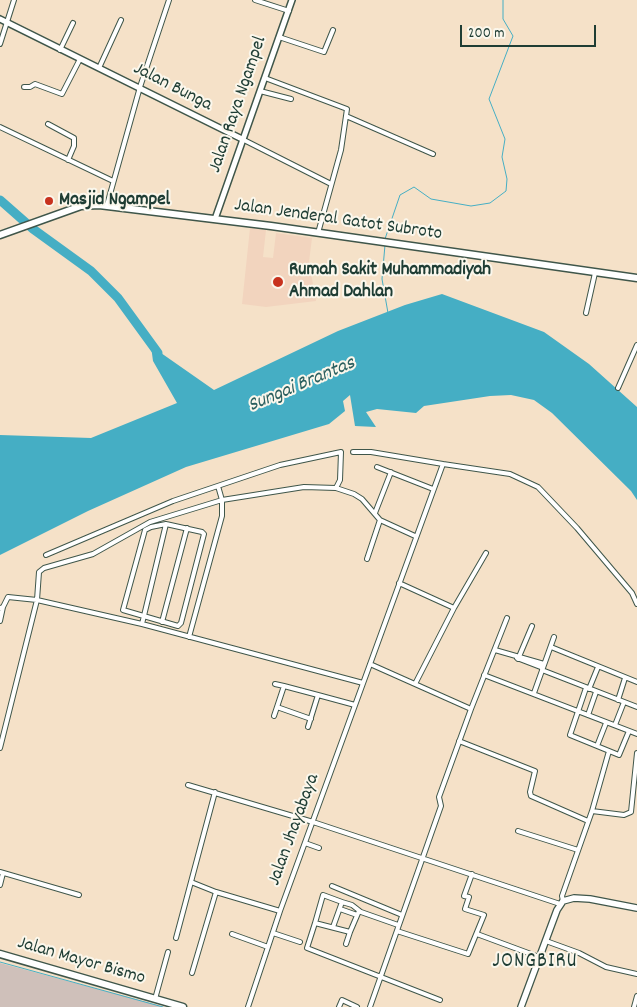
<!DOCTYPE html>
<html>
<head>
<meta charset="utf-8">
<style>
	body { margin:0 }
	#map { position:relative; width:637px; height:1007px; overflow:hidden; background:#f5e1c8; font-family:Dekko,sans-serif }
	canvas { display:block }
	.scale { position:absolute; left:460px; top:25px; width:136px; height:22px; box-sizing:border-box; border:2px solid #1f3d34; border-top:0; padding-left:6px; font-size:15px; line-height:18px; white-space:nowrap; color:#1f3d34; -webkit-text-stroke:4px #fbf7ec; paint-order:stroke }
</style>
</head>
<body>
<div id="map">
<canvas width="637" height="1007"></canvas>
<div class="scale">200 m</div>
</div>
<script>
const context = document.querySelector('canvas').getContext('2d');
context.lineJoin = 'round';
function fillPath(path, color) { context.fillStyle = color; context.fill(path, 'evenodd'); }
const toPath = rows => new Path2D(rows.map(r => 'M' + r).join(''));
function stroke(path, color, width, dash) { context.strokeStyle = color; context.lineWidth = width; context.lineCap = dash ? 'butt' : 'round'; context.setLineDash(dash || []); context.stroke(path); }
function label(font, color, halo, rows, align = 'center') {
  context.font = font + ' Dekko,sans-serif'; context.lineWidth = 4; context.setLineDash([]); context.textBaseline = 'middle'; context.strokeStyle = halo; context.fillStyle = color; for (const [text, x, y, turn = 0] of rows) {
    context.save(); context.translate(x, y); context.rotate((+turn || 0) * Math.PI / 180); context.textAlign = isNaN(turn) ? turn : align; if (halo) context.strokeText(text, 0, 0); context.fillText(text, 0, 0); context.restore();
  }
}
const built = toPath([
	[250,228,266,230,263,257,273,258,276,233,312,238,309,262,316,301,266,307,242,304]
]);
const industrial = toPath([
	[0,963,165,1007,0,1007]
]);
const water = toPath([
	[442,294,544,332,589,364,637,407,637,500,631,491,552,413,534,400,511,395,490,396,424,406,416,413,377,409,366,412,376,427,355,426,350,395,343,401,345,411,329,424,186,467,88,511,0,555,0,435,91,438,177,403,153,361,151,346,214,390,338,331,405,305]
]);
const stream = toPath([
	[385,239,400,195,414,187,431,199,471,206,490,203,506,191,507,179,502,157,505,139,489,99,513,36,503,19,503,0],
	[385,245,382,279,388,313],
	[0,962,163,1007]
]);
const river = toPath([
	[0,200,33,229,91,271,118,298,158,353]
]);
const minor = toPath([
	[255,0,289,11],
	[279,37,324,52,333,30],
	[0,44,14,0],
	[60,50,73,23],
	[99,68,121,20],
	[265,78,347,109,341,150,318,233],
	[24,87,30,87,35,84,62,94,80,59],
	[260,91,291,99],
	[346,116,433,154],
	[48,124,74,138,74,146,68,160],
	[0,127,113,181],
	[242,139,331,184],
	[107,205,140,87,169,0],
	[586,313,595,273],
	[618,388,637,345],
	[353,452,371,452,443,464],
	[377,467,433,489],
	[375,513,391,472],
	[166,524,202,532,204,534,181,623,178,626,123,610,145,530,151,527,166,524],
	[46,555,173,501,280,465,341,452,340,480,336,488],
	[367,559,380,520],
	[399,583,454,608,486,553],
	[0,608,3,607,8,597,37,600,142,624,363,683],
	[0,621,3,607],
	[162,622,187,528],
	[142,624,166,524],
	[189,637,222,516,222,500,218,486],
	[551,647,637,682],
	[495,650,544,664],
	[517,658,543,668],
	[518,659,532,626],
	[370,664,471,709],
	[542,670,637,707],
	[484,675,637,734],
	[275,684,284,686],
	[415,684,454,608],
	[586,688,570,735,619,755,629,731],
	[589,689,598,667],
	[534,693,554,637],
	[318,695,355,705],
	[618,700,625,678],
	[277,707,311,719],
	[588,715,596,692],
	[274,716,284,686,318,695,308,727],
	[615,725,624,702],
	[459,741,535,771,530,792,531,796,588,821],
	[597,746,606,723],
	[0,748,37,600,39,572,44,568,93,554,150,522,222,500,304,487,336,488,354,494,362,499,380,520,415,536],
	[188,785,313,822,560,904],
	[592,811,609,751],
	[518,831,578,850],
	[305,843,319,848],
	[0,872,79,895],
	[191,882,216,892,280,911],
	[0,885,3,873],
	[332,886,402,915],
	[563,901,562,896,592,811,624,815,631,812,637,753],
	[342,902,352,905,361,912,398,925],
	[340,909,357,915],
	[315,923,307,948,440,1000],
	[333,927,342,902,323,895,315,923,350,932,359,911],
	[397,931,468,954,484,915,465,909,469,897,464,896,472,874],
	[273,933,300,942],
	[232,934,268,947],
	[477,934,539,957],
	[176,938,215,792],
	[546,941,579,953,606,967,637,974],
	[346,944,350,932],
	[192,973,216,892],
	[155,999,168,952],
	[248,1007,280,911,443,464,510,474,538,487,577,528,632,593,637,604],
	[339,1007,342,1000,357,1007],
	[370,1007,441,806,439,797,471,709,507,618],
	[634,1007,637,996]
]);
const tertiary = toPath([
	[0,19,242,139],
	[215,219,292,0]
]);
const secondary = toPath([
	[521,1007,557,910,563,901,574,898,590,899,637,908]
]);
const primary = toPath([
	[0,235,81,206,99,205,271,226,637,278]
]);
const trunk = toPath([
	[0,954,183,1007]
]);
const markers = [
	[49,201,5,"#c8321e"],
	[278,282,6,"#c8321e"]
];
const streetNames = [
	["Jalan Bunga",172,88,27],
	["Jalan Raya Ngampel",239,105,-71],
	["Jalan Jenderal Gatot Subroto",338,221,8],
	["Jalan Jhayabaya",295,830,-70],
	["Jalan Mayor Bismo",81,962,16]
];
const poiNames = [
	["Masjid Ngampel",59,201],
	["Rumah Sakit Muhammadiyah",289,271],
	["Ahmad Dahlan",289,293]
];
const waterNames = [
	["Sungai Brantas",302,386,-23]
];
const quarterNames = [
	["JONGBIRU",535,963]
];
fillPath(built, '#f2d4be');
fillPath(industrial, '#cfc0ba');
fillPath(water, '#45aec4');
stroke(stream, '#45aec4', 1);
stroke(river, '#45aec4', 9);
stroke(minor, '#3f564a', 6);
stroke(tertiary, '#3f564a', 8);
stroke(secondary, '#3f564a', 8);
stroke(primary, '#3f564a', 9);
stroke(trunk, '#3f564a', 9);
stroke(minor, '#fff', 4);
stroke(tertiary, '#fff', 5);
stroke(secondary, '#fff', 5.5);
stroke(primary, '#fff', 6);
stroke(trunk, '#fff', 6);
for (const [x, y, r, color] of markers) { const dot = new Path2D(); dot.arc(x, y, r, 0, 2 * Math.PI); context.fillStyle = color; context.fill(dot); stroke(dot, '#fbf7ec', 2); }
label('19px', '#1f3d34', '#fbf7ec', streetNames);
label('bold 19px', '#1f3d34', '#fbf7ec', poiNames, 'left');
label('italic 20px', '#2a5f5f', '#fbf7ec', waterNames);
context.letterSpacing = '1px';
label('21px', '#1f3d34', '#fbf7ec', quarterNames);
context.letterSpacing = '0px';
</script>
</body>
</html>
